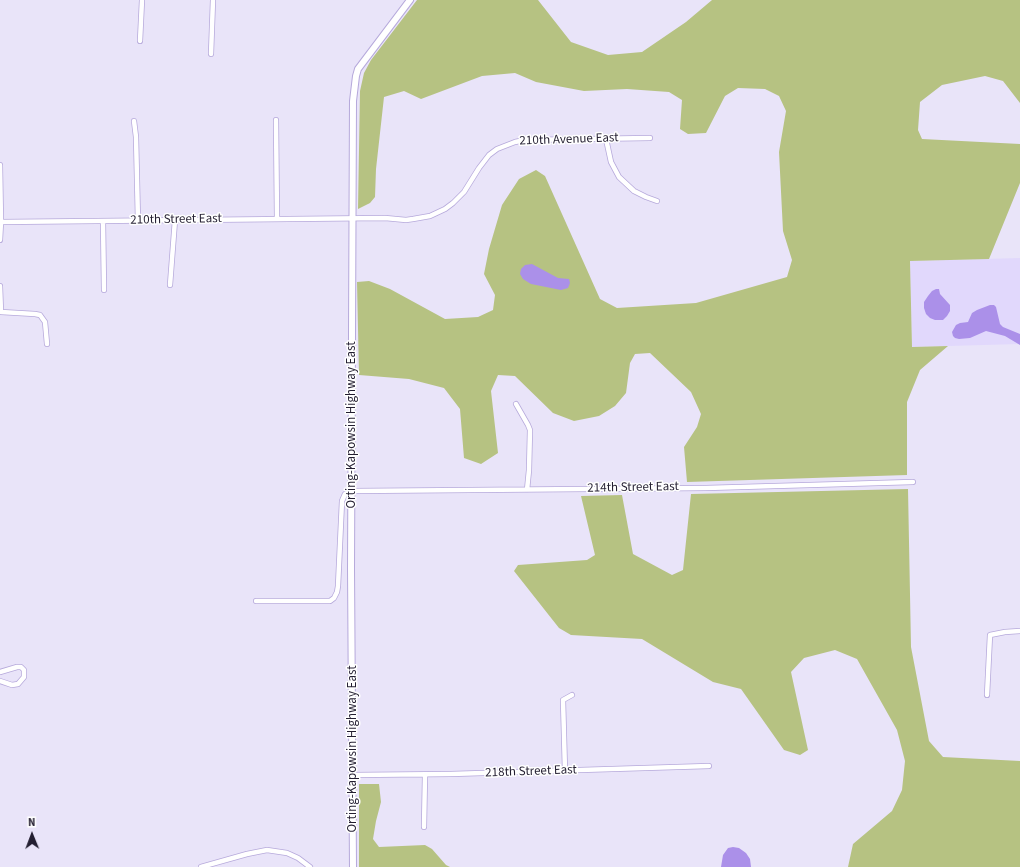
<!DOCTYPE html>
<html>
<head>
<meta charset="utf-8">
<style>
	body { margin:0 }
	#map { position:relative; width:1020px; height:867px; overflow:hidden; background:#e9e4f9; font-family:"Source Sans 3",sans-serif }
	canvas { display:block }
	.north { position:absolute; left:12px; top:815px; width:40px; height:40px; -webkit-text-stroke:3px #fff; paint-order:stroke; rotate:359deg; font-size:11px; font-weight:700; line-height:16px; text-align:center; color:#231e31 }
	.north::after { content:''; display:block; margin:auto; width:14px; height:18px; background:#231e31; clip-path:polygon(50% 0,100% 100%,50% 72%,0 100%) }
</style>
</head>
<body>
<div id="map">
<canvas width="1020" height="867"></canvas>
<div class="north">N</div>
</div>
<script>
const context = document.querySelector('canvas').getContext('2d');
context.lineJoin = 'round';
function fillPath(path, color) { context.fillStyle = color; context.fill(path, 'evenodd'); }
const toPath = rows => new Path2D(rows.map(r => 'M' + r).join(''));
function stroke(path, color, width, dash) { context.strokeStyle = color; context.lineWidth = width; context.lineCap = dash ? 'butt' : 'round'; context.setLineDash(dash || []); context.stroke(path); }
function label(font, color, halo, rows, align = 'center') {
  context.font = font + ' "Source Sans 3",sans-serif'; context.lineWidth = 3; context.setLineDash([]); context.textBaseline = 'middle'; context.strokeStyle = halo; context.fillStyle = color; for (const [text, x, y, turn = 0] of rows) {
    context.save(); context.translate(x, y); context.rotate((+turn || 0) * Math.PI / 180); context.textAlign = isNaN(turn) ? turn : align; if (halo) context.strokeText(text, 0, 0); context.fillText(text, 0, 0); context.restore();
  }
}
const built = toPath([
	[1020,258,1020,344,912,347,910,261]
]);
const green = toPath([
	[417,0,538,0,571,42,608,55,642,52,686,22,712,0,1020,0,1020,103,1003,81,985,76,942,85,920,102,918,130,922,139,1020,144,1020,183,989,259,910,261,912,347,948,346,920,370,907,402,907,475,687,482,684,447,697,427,701,414,691,392,650,353,635,354,630,363,626,393,615,406,599,416,574,421,553,413,515,376,498,375,491,391,498,453,481,464,464,458,460,409,444,388,409,379,359,375,357,282,369,281,390,289,445,319,478,317,493,310,495,295,484,274,489,249,502,205,519,179,536,170,545,176,600,299,617,308,696,303,787,277,792,260,783,231,779,152,786,111,779,96,765,89,738,88,725,96,706,133,688,134,680,129,682,100,669,92,627,89,584,91,536,82,515,73,482,76,421,99,404,91,384,97,376,169,375,197,370,203,358,209,360,91,364,73,371,60],
	[908,489,911,647,929,741,943,757,1020,761,1020,867,848,867,853,844,892,811,902,790,905,761,897,730,857,659,835,650,804,658,791,672,808,750,800,755,784,750,741,689,713,682,642,639,571,635,559,628,514,571,518,565,587,560,595,555,581,496,622,495,633,554,672,575,683,570,691,494],
	[359,784,379,784,381,802,376,821,373,839,379,847,425,845,432,849,446,865,450,867,359,867]
]);
const water = toPath([
	[532,264,558,278,569,279,570,283,568,288,561,290,531,284,523,279,520,274,521,269,525,265],
	[936,289,939,289,940,294,950,305,950,311,947,316,943,320,935,320,930,318,926,314,924,308,924,302,928,296,932,291],
	[990,305,994,305,996,307,1000,324,1003,327,1020,334,1020,345,1005,336,986,331,970,338,959,339,955,338,953,336,952,332,956,325,960,323,968,322,972,313,977,310],
	[733,847,739,848,746,853,750,859,751,867,721,867,723,855,728,848]
]);
const minor = toPath([
	[140,41,142,0],
	[211,54,213,0],
	[276,120,277,219],
	[134,121,136,137,138,221],
	[606,139,611,162,619,177,634,191,646,197,657,201],
	[0,165,1,222,0,240],
	[103,221,104,290],
	[0,222,385,218,406,220,413,219,430,216,445,209,453,203,464,192,479,168,489,155,497,149,515,142,525,140,650,138],
	[170,285,175,220],
	[0,286,1,312,35,314,40,315,45,322,47,344],
	[516,404,528,425,530,430,529,470,527,490],
	[256,601,330,601,334,598,337,592,338,586,342,501,345,494,352,491,706,488,913,482],
	[0,672,17,667,21,667,24,670,24,677,18,684,12,685,0,681],
	[987,695,990,635,1005,632,1020,631],
	[565,771,563,700,572,695],
	[353,775,451,774,709,766],
	[424,827,425,775],
	[201,867,247,854,267,850,287,853,298,858,310,867]
]);
const secondary = toPath([
	[353,867,351,568,353,101,356,76,358,69,410,0]
]);
const streetNames = [
	["210th Avenue East",569,140,-2],
	["210th Street East",176,220,-1],
	["Orting-Kapowsin Highway East",352,425,-90],
	["214th Street East",633,488,-1],
	["Orting-Kapowsin Highway East",353,749,-90],
	["218th Street East",531,772,-2]
];
fillPath(built, '#e1d8fc');
fillPath(green, '#b6c282');
fillPath(water, '#ab90e9');
stroke(minor, '#b6a9db', 6);
stroke(secondary, '#b6a9db', 8);
stroke(minor, '#fff', 4.5);
stroke(secondary, '#fff', 6);
label('13px', '#231e31', '#fff', streetNames);
</script>
</body>
</html>
